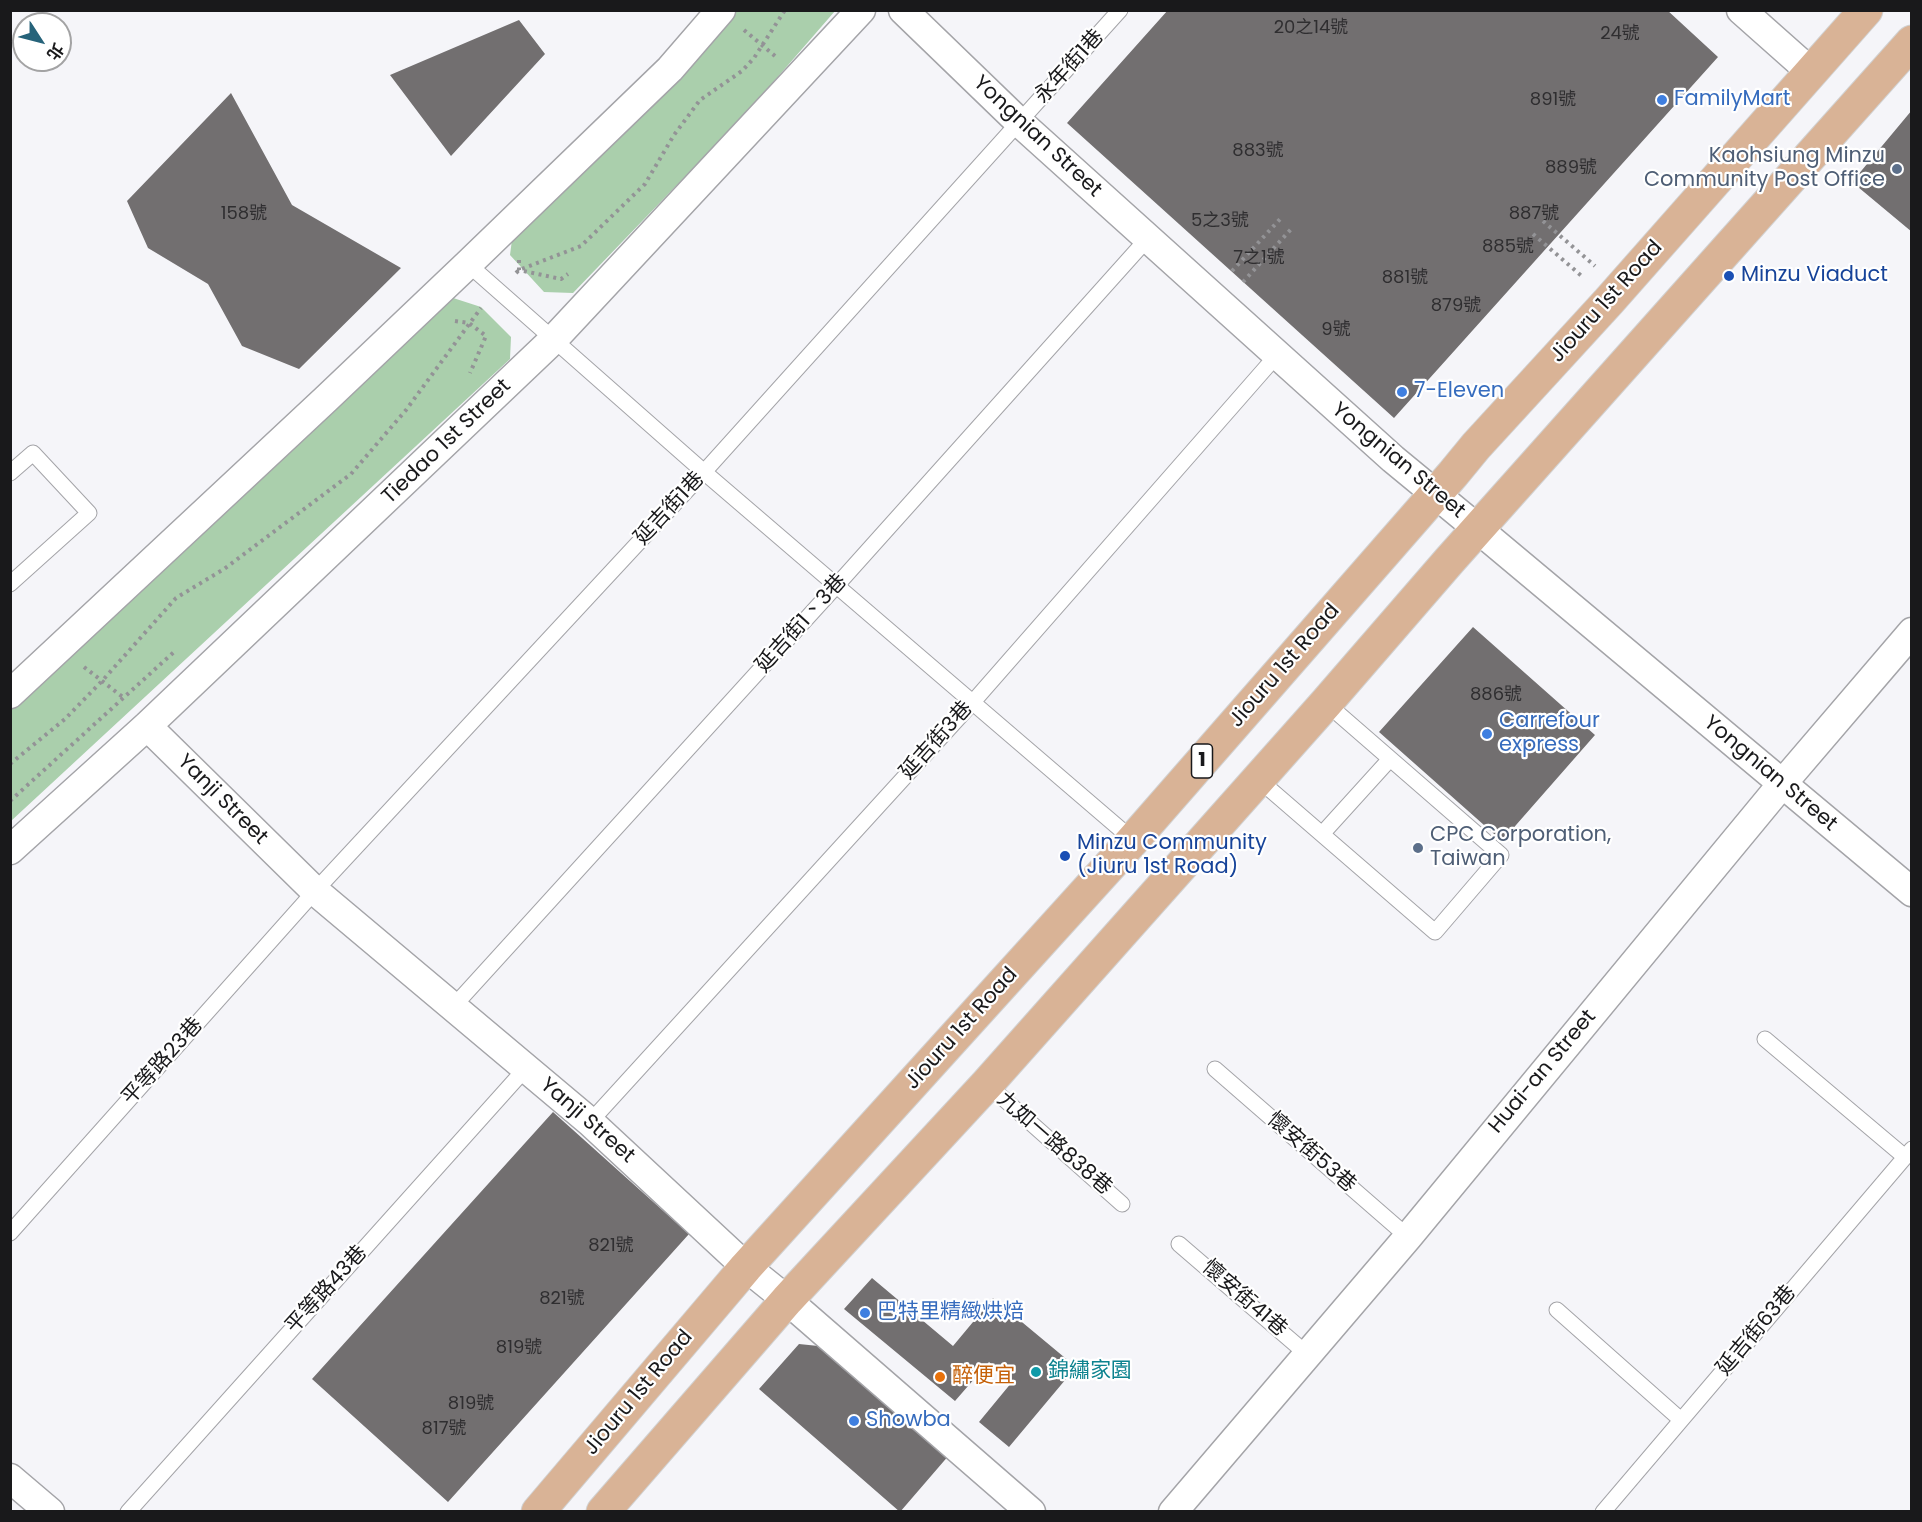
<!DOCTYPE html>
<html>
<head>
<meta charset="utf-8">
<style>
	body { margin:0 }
	#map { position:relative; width:1922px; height:1522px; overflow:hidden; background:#f5f5f9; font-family:Poppins,"Noto Sans TC",sans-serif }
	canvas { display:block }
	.frame { position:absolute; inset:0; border:12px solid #19191b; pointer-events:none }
	.north { position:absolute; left:12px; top:12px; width:60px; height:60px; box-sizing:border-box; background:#fff; border:2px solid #a3a3a4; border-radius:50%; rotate:126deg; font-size:16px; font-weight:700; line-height:24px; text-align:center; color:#19191b }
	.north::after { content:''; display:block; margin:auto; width:21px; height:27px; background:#26637a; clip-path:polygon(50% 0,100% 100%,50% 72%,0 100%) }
</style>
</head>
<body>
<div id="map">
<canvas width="1922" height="1522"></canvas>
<div class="frame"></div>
<div class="north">北</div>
</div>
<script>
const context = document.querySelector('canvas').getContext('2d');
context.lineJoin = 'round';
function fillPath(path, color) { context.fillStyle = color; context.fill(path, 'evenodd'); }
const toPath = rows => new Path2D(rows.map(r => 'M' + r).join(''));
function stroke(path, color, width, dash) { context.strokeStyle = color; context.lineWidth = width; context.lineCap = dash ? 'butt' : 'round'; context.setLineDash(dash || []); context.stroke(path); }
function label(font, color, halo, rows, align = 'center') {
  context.font = font + ' Poppins,"Noto Sans TC",sans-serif'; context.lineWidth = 4.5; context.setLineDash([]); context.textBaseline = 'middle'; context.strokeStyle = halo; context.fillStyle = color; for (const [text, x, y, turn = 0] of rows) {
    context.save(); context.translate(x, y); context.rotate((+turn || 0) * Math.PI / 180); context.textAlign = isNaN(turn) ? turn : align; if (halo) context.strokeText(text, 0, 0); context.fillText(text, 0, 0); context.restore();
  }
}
const green = toPath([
	[726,11,835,11,749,110,573,293,544,292,510,255,513,232],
	[447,296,481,307,511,337,510,359,11,821,11,701]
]);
const building = toPath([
	[1168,10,1667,10,1718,57,1394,418,1067,123],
	[519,20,545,54,451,156,390,75],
	[231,93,292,205,401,268,299,369,242,346,208,284,148,248,127,201],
	[1912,110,1912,232,1852,182],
	[1473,627,1595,735,1502,841,1379,732],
	[553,1112,689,1234,448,1502,312,1379],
	[872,1278,953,1346,993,1298,1076,1367,1009,1447,979,1422,1012,1382,989,1362,955,1401,844,1309],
	[799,1344,828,1347,950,1454,900,1512,759,1389]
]);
const path = toPath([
	[744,30,775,56],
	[1543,221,1595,266],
	[1533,234,1584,278],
	[519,260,519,270,561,279,568,274],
	[1232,271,1282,217],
	[516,273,519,270,581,246,645,184,674,135,700,100,742,71,754,58,785,10],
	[1243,282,1293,227],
	[455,321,469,323,486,336,470,373],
	[84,667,124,698],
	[10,764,65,719,102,681,176,598,224,569,351,474,406,410,481,308],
	[10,801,175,651]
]);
const service = toPath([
	[468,264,704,472,1133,840],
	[10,473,33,453,89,513,10,584],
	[1258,779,1435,932,1501,855,1326,703],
	[1322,834,1390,759],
	[453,1007,837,585,1148,238],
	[1765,1039,1905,1157],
	[1215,1069,1408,1237],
	[987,1084,1122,1204],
	[590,1122,973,702,1277,355],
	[10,1233,315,891,704,472,1120,10],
	[1179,1244,1308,1355],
	[1557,1310,1681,1420],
	[128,1512,526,1068],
	[1603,1512,1912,1149]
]);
const minor = toPath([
	[903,10,1020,123,1393,459,1478,529,1912,892],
	[1741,10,1812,73],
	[10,694,326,399,468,264,670,69,721,10],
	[147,726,315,891,590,1122,746,1267,787,1300,1031,1512],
	[10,850,147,726,553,340,861,10],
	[10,1478,50,1512],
	[1173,1512,1408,1237,1782,784,1912,632]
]);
const primary = toPath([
	[538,1512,746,1267,1133,840,1453,474,1476,446,1609,301,1866,10],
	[603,1512,787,1300,987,1084,1326,703,1449,561,1912,42]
]);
const markers = [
	[1662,100,6,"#3f7fe0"],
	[1897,169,6,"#5c6f8a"],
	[1729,276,6,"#1a4fb4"],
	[1402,392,6,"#3f7fe0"],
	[1487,734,6,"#3f7fe0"],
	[1418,848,6,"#5c6f8a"],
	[1065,856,6,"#1a4fb4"],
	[865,1313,6,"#3f7fe0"],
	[1036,1372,6,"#0f9aa8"],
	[940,1377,6,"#e8710a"],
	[854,1421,6,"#3f7fe0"]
];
const numberNames = [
	["20之14號",1311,28],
	["24號",1620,34],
	["891號",1553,100],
	["883號",1258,151],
	["889號",1571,168],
	["158號",244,214],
	["887號",1534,214],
	["5之3號",1220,221],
	["885號",1508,247],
	["7之1號",1259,258],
	["881號",1405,278],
	["879號",1456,306],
	["9號",1336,330],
	["886號",1496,695],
	["821號",611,1246],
	["821號",562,1299],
	["819號",519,1348],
	["819號",471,1404],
	["817號",444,1429]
];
const shields = [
	[1202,761,21]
];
const shieldNames = [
	["1",1202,761]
];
const streetNames = [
	["永年街1巷",1070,67,-48],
	["Yongnian Street",1037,137,43],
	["Jiouru 1st Road",1607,302,-48],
	["Tiedao 1st Street",447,442,-44],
	["Yongnian Street",1398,461,40],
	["延吉街1巷",670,509,-47],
	["延吉街1、3巷",802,624,-48],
	["Jiouru 1st Road",1285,666,-49],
	["延吉街3巷",937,741,-48],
	["Yongnian Street",1770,774,40],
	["Yanji Street",222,800,45],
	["Jiouru 1st Road",962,1029,-48],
	["平等路23巷",163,1062,-48],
	["Huai-an Street",1543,1072,-50],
	["Yanji Street",587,1121,41],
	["九如一路838巷",1054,1144,41],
	["懷安街53巷",1311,1153,41],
	["平等路43巷",327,1290,-48],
	["懷安街41巷",1244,1299,41],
	["延吉街63巷",1757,1331,-50],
	["Jiouru 1st Road",639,1393,-50]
];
const shopNames = [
	["FamilyMart",1674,100],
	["7-Eleven",1414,392],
	["Carrefour",1499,722],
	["express",1499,746],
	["巴特里精緻烘焙",877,1313],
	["Showba",866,1421]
];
const serviceNames = [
	["Kaohsiung Minzu",1885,157],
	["Community Post Office",1885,181],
	["CPC Corporation,",1430,836,"left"],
	["Taiwan",1430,860,"left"]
];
const transitNames = [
	["Minzu Viaduct",1741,276],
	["Minzu Community",1077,844],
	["(Jiuru 1st Road)",1077,868]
];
const cultureNames = [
	["錦繡家園",1048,1372]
];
const foodNames = [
	["醉便宜",952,1377]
];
fillPath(green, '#aacfac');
fillPath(building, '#726f70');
stroke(service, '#a4a4a8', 17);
stroke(minor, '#a4a4a8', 31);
stroke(primary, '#d1d1d1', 35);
stroke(path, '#939396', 4, [3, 4.5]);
stroke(service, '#fff', 15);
stroke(minor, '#fff', 28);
stroke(primary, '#d9b396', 33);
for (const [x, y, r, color] of markers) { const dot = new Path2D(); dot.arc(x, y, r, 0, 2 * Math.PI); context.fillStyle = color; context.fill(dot); stroke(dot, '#fff', 2); }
label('18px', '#2f2e30', null, numberNames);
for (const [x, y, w] of shields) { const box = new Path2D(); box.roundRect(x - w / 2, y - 17, w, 34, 4.5); context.fillStyle = '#fff'; context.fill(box); stroke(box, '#19191b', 1.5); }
label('bold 20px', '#19191b', null, shieldNames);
label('21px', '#19191b', '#fff', streetNames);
label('21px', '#366cbe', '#fff', shopNames, 'left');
label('21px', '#4e5e75', '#fff', serviceNames, 'right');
label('21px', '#164399', '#fff', transitNames, 'left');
label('21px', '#0d838f', '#fff', cultureNames, 'left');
label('21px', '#c56008', '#fff', foodNames, 'left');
</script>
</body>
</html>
